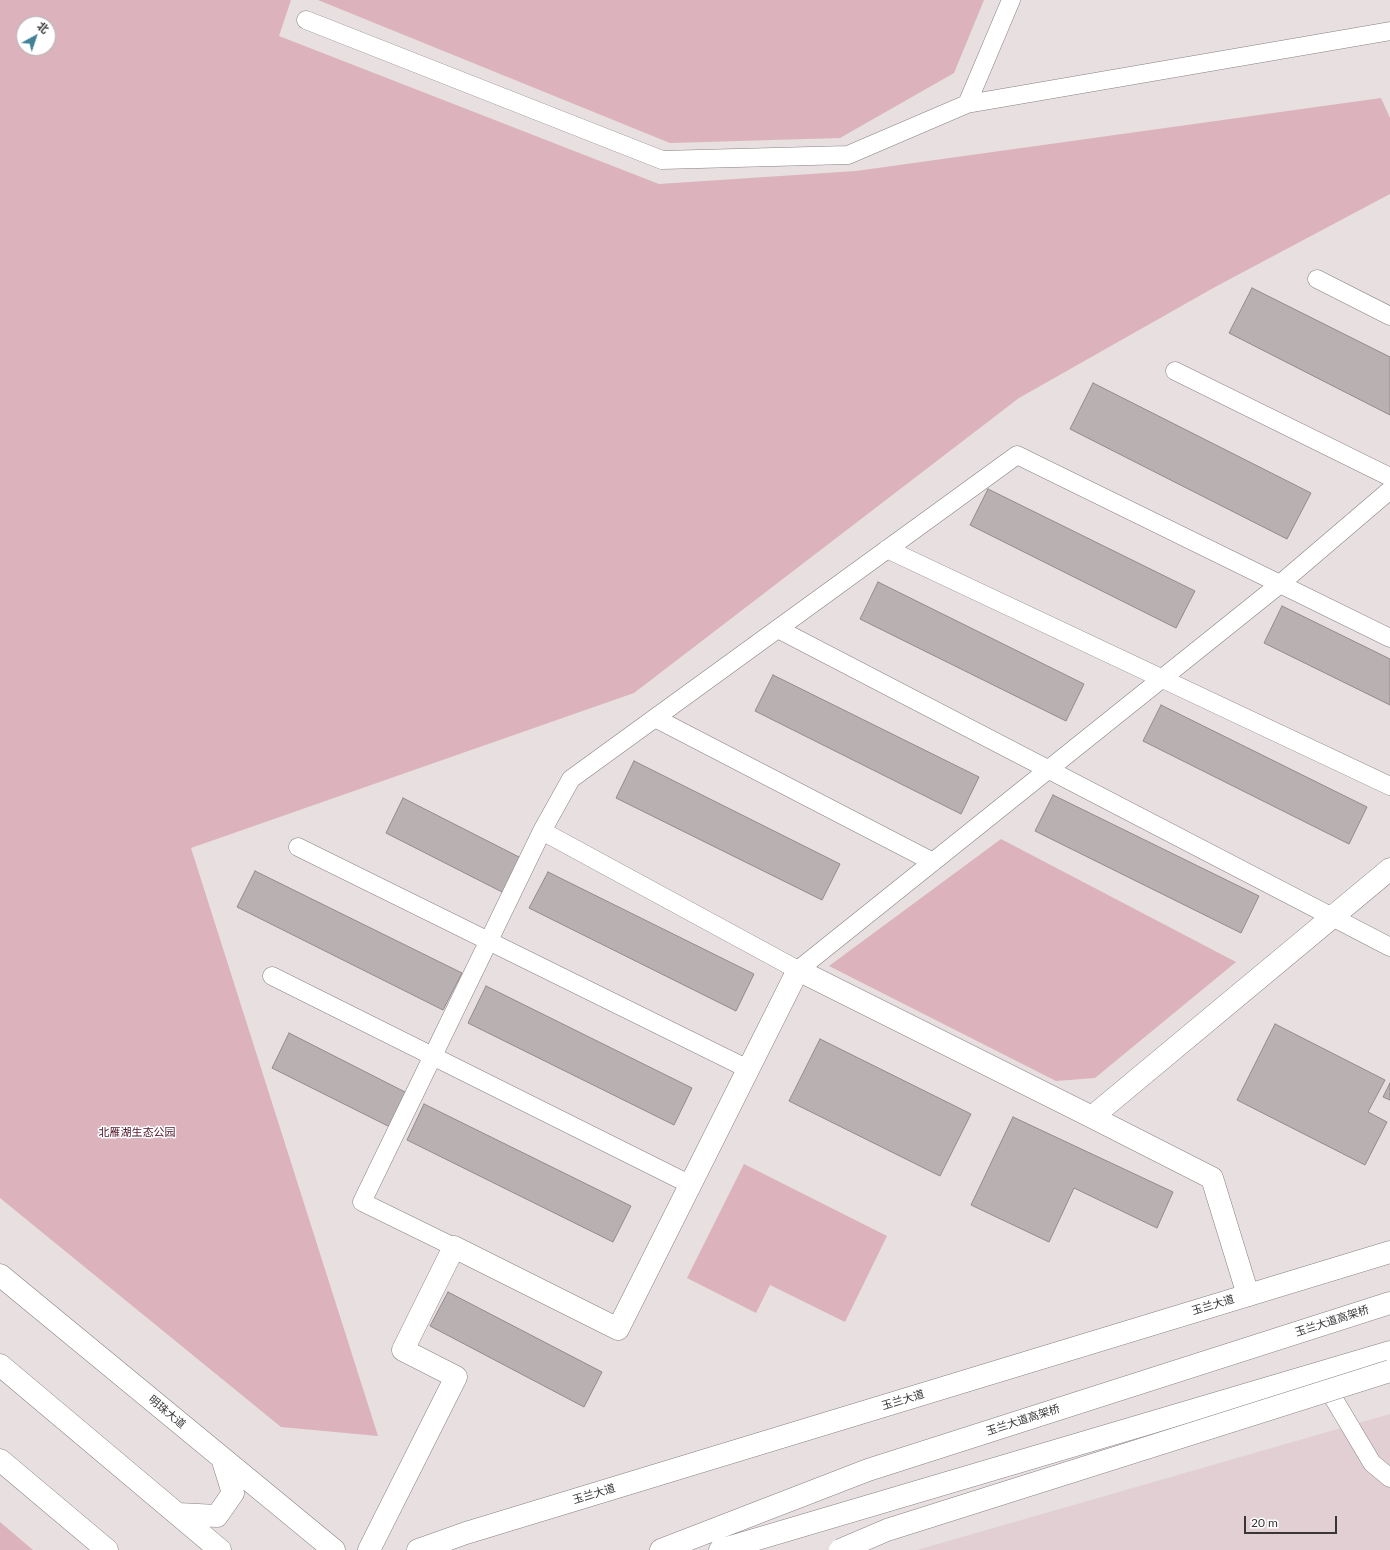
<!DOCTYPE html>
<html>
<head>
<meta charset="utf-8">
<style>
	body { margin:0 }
	#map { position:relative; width:1390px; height:1550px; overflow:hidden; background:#e7dfe0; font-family:Lato,"Noto Sans SC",sans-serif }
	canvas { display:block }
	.north { position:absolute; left:16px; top:16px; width:40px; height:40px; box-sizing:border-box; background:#fff; border:1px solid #b0afaf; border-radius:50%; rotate:40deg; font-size:11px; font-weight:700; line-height:16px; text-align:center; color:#393636 }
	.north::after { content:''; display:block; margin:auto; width:14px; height:18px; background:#428196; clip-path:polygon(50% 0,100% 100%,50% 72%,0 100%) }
	.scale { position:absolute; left:1244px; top:1516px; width:93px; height:18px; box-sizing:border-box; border:2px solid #393636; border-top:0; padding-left:5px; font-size:12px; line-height:14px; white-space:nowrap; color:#393636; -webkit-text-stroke:3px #fff; paint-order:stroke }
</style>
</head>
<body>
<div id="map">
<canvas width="1390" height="1550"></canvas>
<div class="north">北</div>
<div class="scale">20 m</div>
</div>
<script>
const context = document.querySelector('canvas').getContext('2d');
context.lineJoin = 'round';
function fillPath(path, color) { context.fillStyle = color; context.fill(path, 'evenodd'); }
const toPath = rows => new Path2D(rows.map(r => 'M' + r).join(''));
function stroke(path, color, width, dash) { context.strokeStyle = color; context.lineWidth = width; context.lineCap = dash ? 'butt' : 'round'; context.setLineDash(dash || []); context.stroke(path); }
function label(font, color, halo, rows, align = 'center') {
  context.font = font + ' Lato,"Noto Sans SC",sans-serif'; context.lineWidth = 3; context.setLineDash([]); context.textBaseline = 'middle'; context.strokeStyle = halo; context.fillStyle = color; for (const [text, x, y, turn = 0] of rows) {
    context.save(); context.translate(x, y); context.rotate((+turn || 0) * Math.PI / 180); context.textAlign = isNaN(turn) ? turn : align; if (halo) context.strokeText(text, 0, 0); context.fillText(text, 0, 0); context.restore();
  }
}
const built = toPath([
	[1390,1414,1390,1550,917,1550]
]);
const green = toPath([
	[0,0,291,0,279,36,659,184,856,171,1381,98,1390,118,1390,194,1215,287,1019,398,634,693,191,848,378,1436,281,1427,0,1198],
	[24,24,48,24,48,48,24,48],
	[318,0,984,0,954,73,840,138,670,143],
	[1001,839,1236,962,1095,1078,1056,1081,829,966],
	[744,1164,887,1236,845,1322,770,1285,756,1313,687,1278],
	[0,1522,33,1550,0,1550]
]);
const building = toPath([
	[1252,288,1390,357,1390,415,1229,333,1252,288],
	[1093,383,1311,493,1287,539,1070,429,1093,383],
	[988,489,1195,591,1176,628,970,525,988,489],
	[878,582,1084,684,1066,721,860,619,878,582],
	[1282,606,1390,659,1390,705,1264,643,1282,606],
	[773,675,979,777,961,814,755,711,773,675],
	[1161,705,1367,807,1349,844,1143,741,1161,705],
	[634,761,840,864,822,900,616,798,634,761],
	[1053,795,1259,896,1241,933,1035,831,1053,795],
	[403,798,521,858,504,893,386,833,403,798],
	[255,871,462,973,443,1010,237,907,255,871],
	[548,872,754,974,736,1011,529,908,548,872],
	[486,986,692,1088,674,1125,468,1023,486,986],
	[1275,1024,1385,1080,1368,1112,1387,1122,1365,1165,1237,1100,1275,1024],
	[289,1033,407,1093,390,1127,272,1068,289,1033],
	[820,1039,971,1114,940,1176,789,1101,820,1039],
	[1390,1083,1390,1100,1383,1097,1390,1083],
	[424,1104,631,1206,613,1242,407,1140,424,1104],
	[1013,1117,1173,1192,1157,1228,1074,1188,1049,1242,971,1205,1013,1117],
	[448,1292,602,1372,584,1407,430,1326,448,1292]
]);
const lane = toPath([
	[306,20,662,160,848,155,967,104,1011,0],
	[967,104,1390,31],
	[1317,279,1390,316],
	[1175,371,1390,477],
	[1390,490,1280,584,798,970,542,831,571,779,1017,455,1280,584,1390,638],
	[887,549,1390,786],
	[778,629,1390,947],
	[655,718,933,862],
	[298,847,748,1069],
	[272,976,691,1185],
	[454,1247,362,1202,542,831],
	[1322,1379,1372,1463,1390,1478]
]);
const street = toPath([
	[1248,1295,1212,1178,1092,1117,1390,869],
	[0,1460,107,1550],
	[369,1550,456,1377,403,1350,454,1247,618,1329,798,970,1092,1117]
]);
const secondary = toPath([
	[0,1275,334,1550],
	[0,1365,220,1550],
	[178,1514,217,1516,233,1493,222,1458]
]);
const primary = toPath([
	[418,1550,466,1533,1390,1252],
	[661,1550,868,1470,1390,1303],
	[720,1550,1390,1352]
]);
const primaryBridge = toPath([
	[840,1550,887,1530,1390,1371]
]);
const parkNames = [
	["北雁湖生态公园",137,1132]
];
const streetNames = [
	["玉兰大道",1213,1305,-17],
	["玉兰大道高架桥",1332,1321,-18],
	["玉兰大道",903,1400,-17],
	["明珠大道",167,1412,40],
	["玉兰大道高架桥",1023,1420,-18],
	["玉兰大道",594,1494,-17]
];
fillPath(built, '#e1cfd3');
fillPath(green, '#dcb3bc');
fillPath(building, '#b8b0b1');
stroke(building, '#928a8c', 1);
stroke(lane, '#888082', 19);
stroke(street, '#888082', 23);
stroke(secondary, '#888082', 23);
stroke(primary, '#888082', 23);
stroke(lane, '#fff', 18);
stroke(street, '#fff', 22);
stroke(secondary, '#fff', 22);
stroke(primary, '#fff', 22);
stroke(primaryBridge, '#888082', 23, []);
stroke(primaryBridge, '#fff', 22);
label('11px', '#4f1227', '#fff', parkNames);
label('11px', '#393636', '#fff', streetNames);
</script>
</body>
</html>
